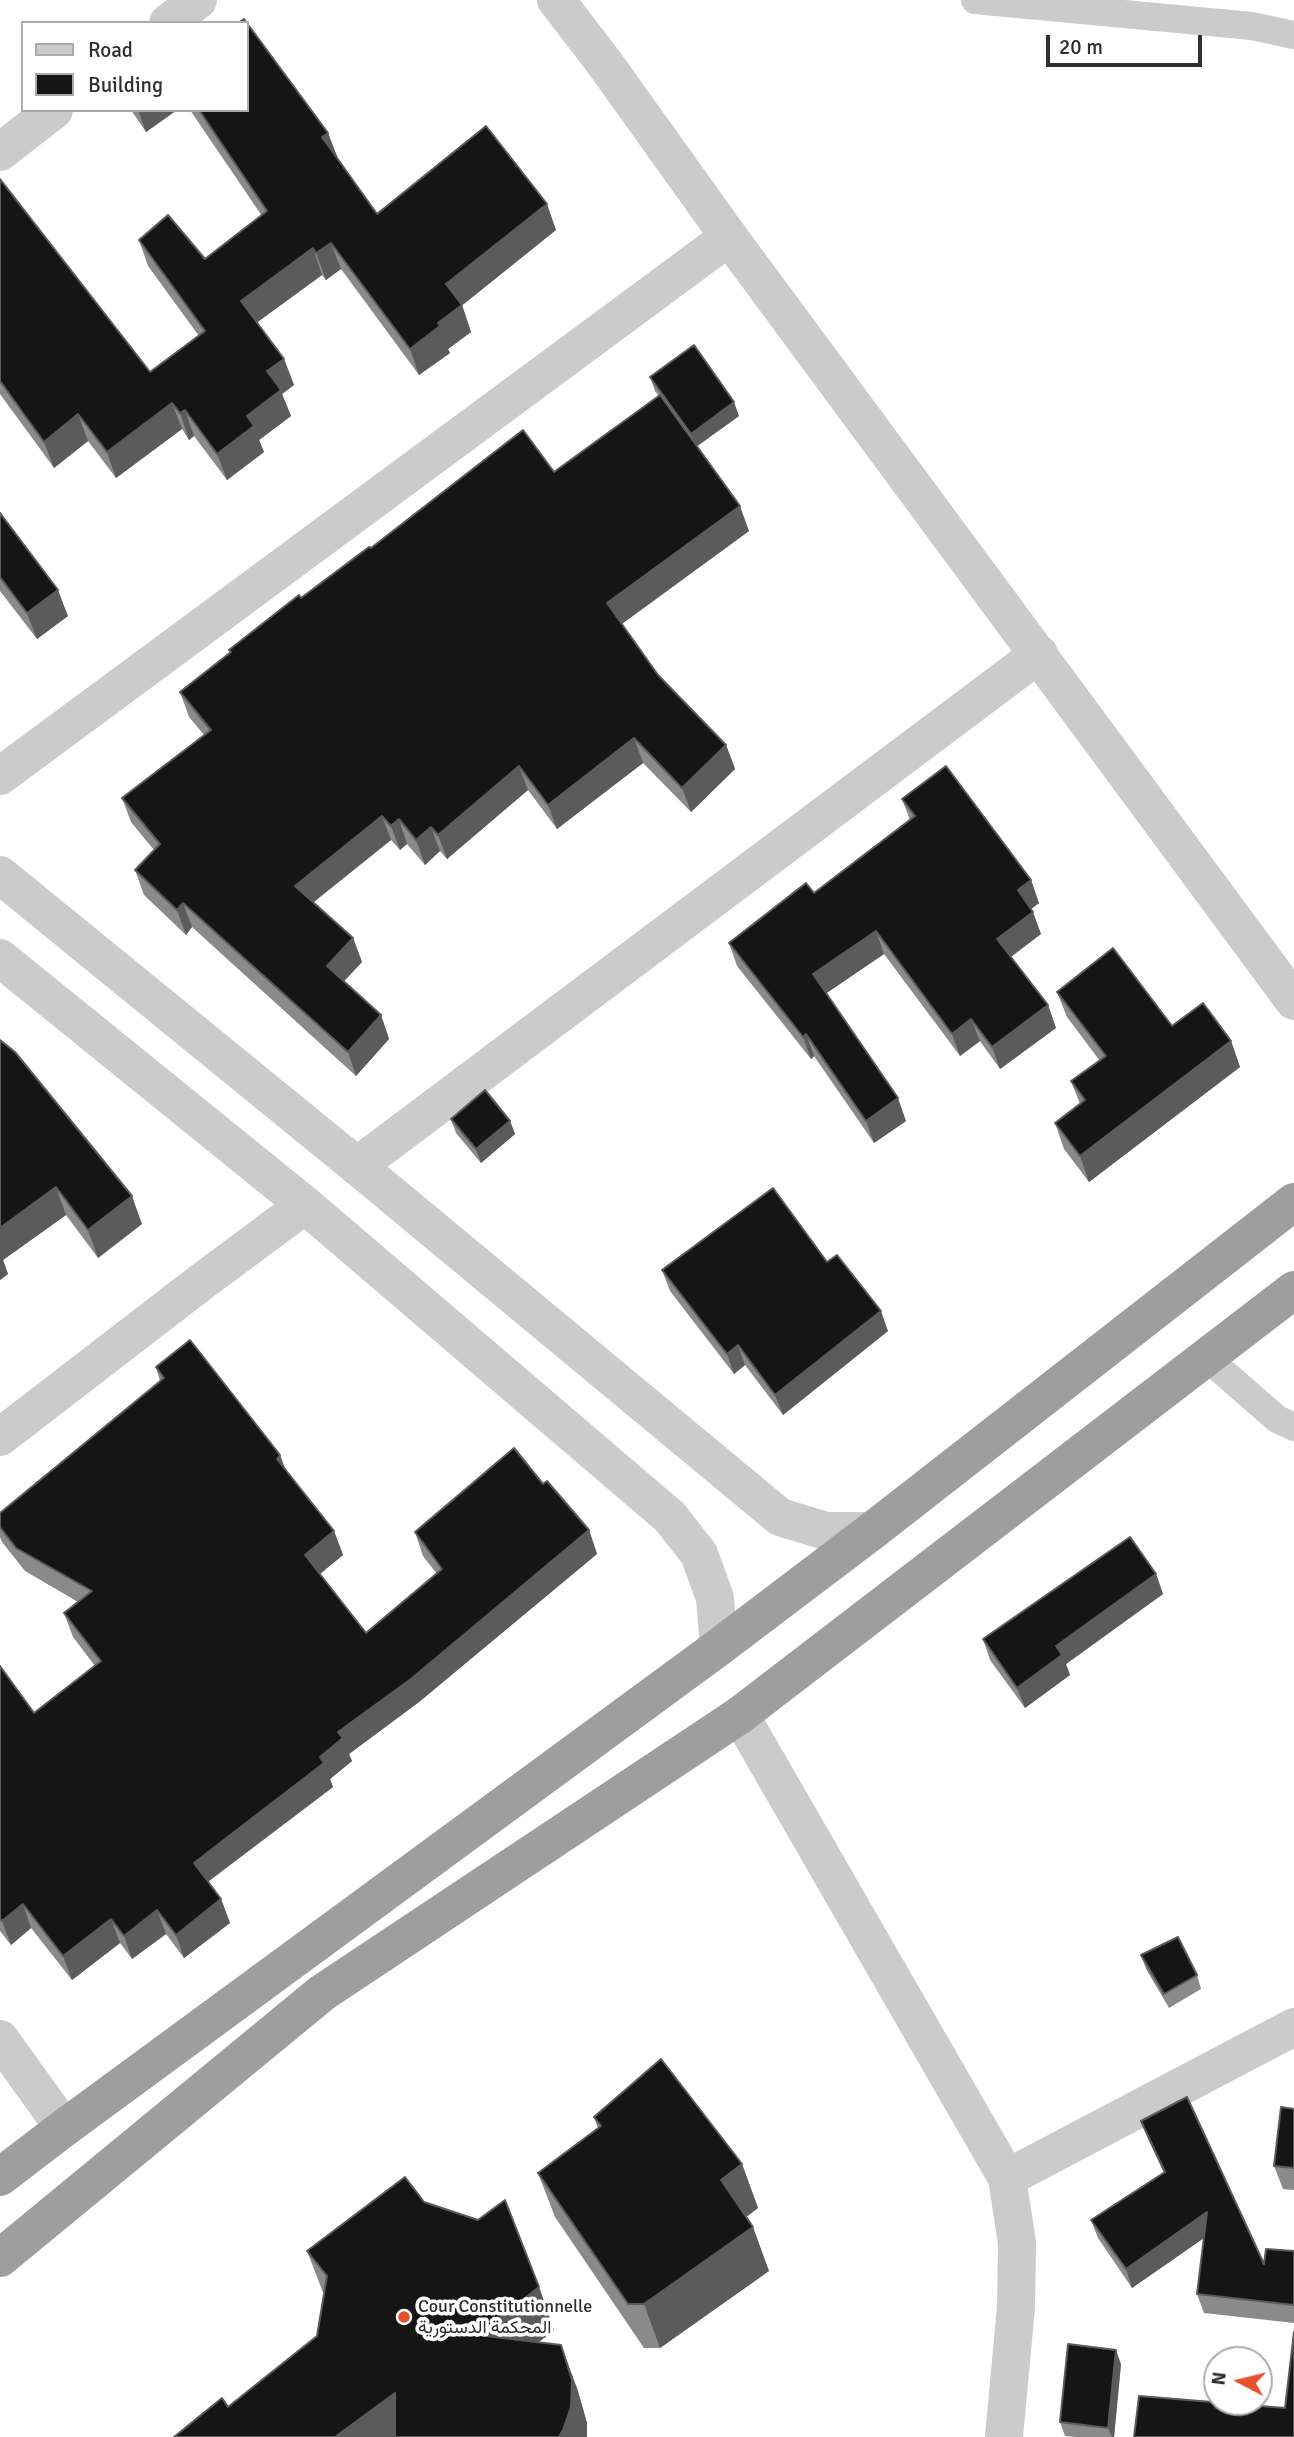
<!DOCTYPE html>
<html>
<head>
<meta charset="utf-8">
<style>
	body { margin:0 }
	#map { position:relative; width:1294px; height:2437px; overflow:hidden; background:#fff; font-family:Signika,sans-serif }
	canvas { display:block }
	.legend { position:absolute; left:21px; top:21px; width:228px; height:91px; box-sizing:border-box; background:#fff; border:2px solid #ababab; margin:0; padding:9px 12px; list-style:none; font-size:21px; color:#2e2e2e }
	.legend li { display:flex; align-items:center; gap:14px; height:35px }
	.legend b { width:35px; border:2px solid #ababab }
	.north { position:absolute; left:1203px; top:2346px; width:70px; height:70px; box-sizing:border-box; background:#fff; border:2px solid #ababab; border-radius:50%; rotate:277deg; font-size:19px; font-weight:700; line-height:28px; text-align:center; color:#2e2e2e }
	.north::after { content:''; display:block; margin:auto; width:24px; height:32px; background:#e84f2d; clip-path:polygon(50% 0,100% 100%,50% 72%,0 100%) }
	.scale { position:absolute; left:1046px; top:35px; width:156px; height:32px; box-sizing:border-box; border:4px solid #2e2e2e; border-top:0; padding-left:9px; font-size:21px; line-height:24px; white-space:nowrap; color:#2e2e2e; -webkit-text-stroke:5px #fff; paint-order:stroke }
</style>
</head>
<body>
<div id="map">
<canvas width="1294" height="2437"></canvas>
<ul class="legend">
<li><b style="height:9px;background:#cbcbcb"></b>Road</li>
<li><b style="height:19px;background:#151515"></b>Building</li>
</ul>
<div class="north">N</div>
<div class="scale">20 m</div>
</div>
<script>
const context = document.querySelector('canvas').getContext('2d');
context.lineJoin = 'round';
const toPath = rows => new Path2D(rows.map(r => 'M' + r).join(''));
function stroke(path, color, width, dash) { context.strokeStyle = color; context.lineWidth = width; context.lineCap = dash ? 'butt' : 'round'; context.setLineDash(dash || []); context.stroke(path); }
function fillPath(path, color) { context.fillStyle = color; context.fill(path, 'evenodd'); }
function label(font, color, halo, rows, align = 'center') {
  context.font = font + ' Signika,Vazirmatn,sans-serif'; context.lineWidth = 7; context.setLineDash([]); context.textBaseline = 'middle'; context.strokeStyle = halo; context.fillStyle = color; for (const [text, x, y, turn = 0] of rows) {
    context.save(); context.translate(x, y); context.rotate((+turn || 0) * Math.PI / 180); context.textAlign = isNaN(turn) ? turn : align; if (halo) context.strokeText(text, 0, 0); context.fillText(text, 0, 0); context.restore();
  }
}
const service = toPath([
	[975,0,1252,26,1294,35],
	[1206,1357,1277,1419,1294,1427]
]);
const minor = toPath([
	[168,23,198,0],
	[0,152,54,110],
	[0,776,729,237],
	[357,1166,1039,654],
	[0,1437,200,1283,305,1205],
	[740,1715,1007,2178,1017,2243,1016,2307,1004,2437],
	[0,2039,64,2128],
	[1007,2178,1294,2027]
]);
const tertiary = toPath([
	[556,0,603,61,729,237,1294,1001],
	[0,875,357,1166,780,1517,826,1531,872,1531],
	[0,958,305,1205,670,1517,699,1554,715,1598,719,1647]
]);
const trunk = toPath([
	[0,2177,64,2128,719,1647,872,1531,1294,1202],
	[0,2258,322,1993,740,1715,1294,1290]
]);
const wall = toPath([
	[131,110,177,110,146,132],
	[190,110,247,110,328,133,338,159,377,214,556,230,462,305,471,332,448,349,450,353,419,375,341,269,326,280,322,275,257,322,284,359,294,385,282,394,291,416,259,440,264,452,227,480,194,436,189,440,182,429,116,478,88,441,54,468,0,394,0,179,150,372,199,336,148,266,139,240,205,259,262,216],
	[650,377,739,416,697,446,749,531,622,624,658,675,726,745,735,769,691,812,643,763,557,829,528,790,447,859,440,851,425,865,407,844,400,850,391,840,313,902,353,938,362,962,344,981,381,1015,389,1039,356,1076,192,927,186,935,144,895,135,870,154,850,131,822,122,798,204,735,189,717,180,692,230,653,229,650,371,548,554,472,659,396,655,391],
	[0,513,68,616,37,639,0,591],
	[902,799,1031,880,1039,903,1031,909,1041,934,1011,957,1048,1005,1056,1028,1000,1069,980,1041,960,1056,884,954,826,993,906,1121,874,1143,814,1056,811,1059,737,966,729,943,814,893,910,820],
	[1057,992,1172,1026,1231,1041,1240,1067,1089,1182,1064,1149,1055,1123,1080,1104,1071,1081,1100,1061,1067,1017],
	[0,1040,142,1224,98,1258,66,1215,3,1260,8,1274,0,1280],
	[451,1119,510,1121,515,1134,481,1163,456,1133],
	[827,1262,888,1331,783,1415,745,1365,734,1374,670,1291,662,1270],
	[156,1367,280,1455,285,1470,334,1531,343,1555,319,1574,366,1633,437,1574,423,1556,415,1532,543,1484,589,1530,597,1554,419,1702,349,1754,352,1761,330,1779,333,1787,208,1882,221,1899,230,1923,184,1958,166,1934,132,1959,120,1943,72,1980,31,1928,11,1945,0,1931,0,1666,34,1713,95,1666,73,1637,64,1613,78,1602,25,1571,2,1542,0,1537,0,1513,160,1381],
	[1156,1574,1163,1594,1066,1664,1070,1675,1025,1708,990,1660,983,1639],
	[1141,1955,1197,1975,1201,1989,1169,2008,1146,1969],
	[1294,2109,1294,2190,1283,2189,1274,2166],
	[594,2117,742,2164,758,2208,746,2217,769,2271,660,2348,644,2348,555,2217,538,2173,598,2128],
	[1141,2121,1264,2264,1294,2251,1294,2323,1204,2313,1197,2294,1204,2238,1132,2288,1098,2238,1091,2220,1164,2173,1148,2139],
	[424,2202,539,2287,554,2330,539,2342,577,2388,587,2423,587,2437,174,2437,228,2407,317,2336,324,2295,307,2251],
	[1121,2364,1114,2437,1076,2437,1065,2436,1060,2422]
]);
const shadedWall = toPath([
	[138,110,177,110,146,132],
	[328,133,338,159,322,137],
	[547,204,556,230,459,308,462,305,471,332,448,349,450,353,419,375,410,349,438,323,446,284],
	[331,243,341,269,326,280,316,253],
	[313,248,322,275,251,327,241,301],
	[284,359,294,385,282,394,291,416,259,440,264,452,227,480,217,454,267,371],
	[734,402,739,416,696,447,691,434],
	[172,403,182,429,116,478,107,452],
	[185,410,194,436,189,440,180,413],
	[78,414,88,441,54,468,44,442],
	[740,506,749,531,616,628,607,603],
	[58,590,68,616,37,639,27,613],
	[634,738,643,763,557,829,548,805],
	[726,745,735,769,691,812,682,788],
	[519,766,528,790,447,859,438,835],
	[382,816,391,840,304,910,295,886],
	[399,819,407,844,400,850,391,826],
	[431,827,440,851,425,865,416,840],
	[1031,880,1039,903,1026,913,1018,890],
	[183,903,192,927,186,935,177,910],
	[1033,912,1041,934,1005,961,997,939],
	[876,931,884,954,821,997,813,974],
	[353,938,362,962,336,990,327,966],
	[1048,1005,1056,1028,1000,1069,992,1047],
	[381,1015,389,1039,356,1076,348,1052],
	[971,1019,980,1041,960,1056,952,1034],
	[806,1034,814,1056,811,1059,803,1037],
	[1231,1041,1240,1067,1089,1182,1080,1156],
	[898,1098,906,1121,874,1143,866,1121],
	[510,1121,515,1134,481,1163,476,1149],
	[56,1187,66,1215,3,1260,8,1274,0,1280,0,1228],
	[132,1196,142,1224,98,1258,88,1230],
	[881,1311,888,1331,783,1415,775,1395],
	[738,1345,745,1365,734,1374,727,1354],
	[280,1455,289,1479,277,1459],
	[589,1530,597,1554,419,1702,349,1754,352,1761,330,1779,333,1787,202,1886,194,1863,320,1757,338,1732],
	[334,1531,343,1555,314,1579,305,1555],
	[1156,1574,1163,1594,1066,1664,1070,1675,1025,1708,1017,1688,1056,1646],
	[221,1899,230,1923,184,1958,176,1935],
	[23,1904,31,1928,11,1945,2,1921],
	[157,1910,166,1934,132,1959,124,1936],
	[111,1919,120,1943,72,1980,63,1956],
	[742,2164,758,2208,737,2224,721,2180],
	[1207,2212,1214,2231,1132,2288,1126,2269],
	[753,2227,769,2271,660,2348,644,2304],
	[539,2287,554,2330,493,2378,478,2335],
	[561,2345,577,2388,587,2423,587,2437,559,2437],
	[1116,2350,1121,2364,1114,2437,1112,2437,1108,2428],
	[395,2393,409,2437,335,2437]
]);
const building = toPath([
	[244,19,328,133,322,137,377,214,486,126,547,204,446,284,462,305,438,323,440,326,410,349,331,243,316,253,313,248,241,301,284,359,267,371,281,390,247,416,254,426,217,454,185,410,180,413,172,403,107,452,78,414,44,442,0,381,0,179,150,372,205,331,139,240,168,215,205,259,267,211,199,110,247,110,247,23,238,23,244,19],
	[694,345,734,402,691,434,650,377,694,345],
	[660,395,740,506,607,603,658,675,726,745,682,788,634,738,548,805,519,766,438,835,431,827,416,840,399,819,391,826,382,816,295,886,353,938,327,966,381,1015,348,1052,183,903,177,910,135,870,160,844,122,798,211,730,180,692,231,652,229,650,299,595,301,598,369,547,371,548,523,430,554,472,660,395],
	[0,513,58,590,27,613,0,577,0,513],
	[946,766,1031,880,1018,890,1033,912,997,939,1048,1005,992,1047,971,1019,952,1034,876,931,813,974,898,1098,866,1121,806,1034,803,1037,729,943,806,883,814,893,915,816,902,799,946,766],
	[1113,948,1172,1026,1203,1003,1231,1041,1080,1156,1055,1123,1085,1100,1071,1081,1106,1056,1057,992,1113,948],
	[0,1040,15,1052,132,1196,88,1230,56,1187,0,1228,0,1040],
	[485,1090,510,1121,476,1149,451,1119,485,1090],
	[773,1188,827,1262,837,1255,881,1311,775,1395,738,1345,727,1354,662,1270,773,1188],
	[190,1340,280,1455,277,1459,334,1531,305,1555,366,1633,442,1569,415,1532,514,1448,543,1484,547,1481,589,1530,411,1679,338,1732,343,1738,320,1757,324,1763,194,1863,221,1899,176,1935,157,1910,124,1936,111,1919,63,1956,23,1904,2,1921,0,1918,0,1666,34,1713,101,1661,64,1613,92,1591,16,1548,0,1527,0,1513,164,1378,156,1367,190,1340],
	[1130,1537,1156,1574,1056,1646,1062,1655,1017,1688,983,1639,1130,1537],
	[1178,1937,1197,1975,1164,1994,1141,1955,1178,1937],
	[661,2059,742,2164,721,2180,753,2227,644,2304,628,2304,538,2173,601,2126,594,2117,661,2059],
	[1187,2097,1264,2264,1266,2249,1294,2251,1294,2305,1197,2294,1207,2212,1126,2269,1091,2220,1165,2172,1141,2121,1187,2097],
	[1281,2107,1294,2109,1294,2168,1274,2166,1281,2107],
	[405,2177,424,2202,478,2220,505,2200,539,2287,478,2335,561,2345,572,2380,571,2407,563,2430,559,2437,395,2437,395,2393,335,2437,174,2437,222,2398,228,2407,317,2336,327,2276,307,2251,405,2177],
	[1294,2332,1294,2437,1134,2437,1139,2396,1285,2408,1294,2332],
	[1068,2344,1116,2350,1108,2428,1060,2422,1068,2344]
]);
const markers = [
	[404,2317,7,"#e84f2d"]
];
const poiNames = [
	["Cour Constitutionnelle",418,2307],
	["المحكمة الدستورية",418,2328]
];
stroke(service, '#cbcbcb', 28);
stroke(minor, '#cbcbcb', 38);
stroke(tertiary, '#cbcbcb', 38);
stroke(trunk, '#9e9e9e', 38);
fillPath(wall, '#8a8a8a');
fillPath(shadedWall, '#5b5b5b');
fillPath(building, '#151515');
stroke(building, '#5b5b5b', 2);
for (const [x, y, r, color] of markers) { const dot = new Path2D(); dot.arc(x, y, r, 0, 2 * Math.PI); context.fillStyle = color; context.fill(dot); stroke(dot, '#fff', 2.5); }
label('18px', '#2e2e2e', '#fff', poiNames, 'left');
</script>
</body>
</html>
